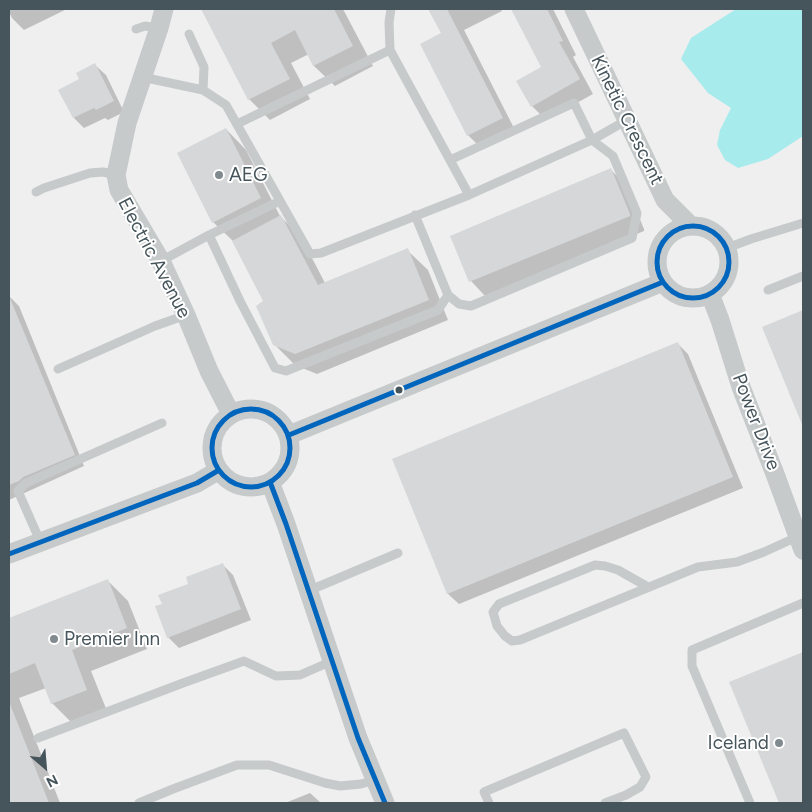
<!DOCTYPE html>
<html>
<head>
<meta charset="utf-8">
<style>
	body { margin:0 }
	#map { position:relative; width:812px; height:812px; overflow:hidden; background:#efefef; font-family:Figtree,sans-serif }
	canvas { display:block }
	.frame { position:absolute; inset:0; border:10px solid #46555b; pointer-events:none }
	.north { position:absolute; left:20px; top:742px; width:50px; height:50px; -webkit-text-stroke:4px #fff; paint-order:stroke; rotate:153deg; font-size:14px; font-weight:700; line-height:20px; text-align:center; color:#46555b }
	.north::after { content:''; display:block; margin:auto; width:18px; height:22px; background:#46555b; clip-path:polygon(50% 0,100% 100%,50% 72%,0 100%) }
</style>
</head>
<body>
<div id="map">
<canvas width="812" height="812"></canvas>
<div class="frame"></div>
<div class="north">N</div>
</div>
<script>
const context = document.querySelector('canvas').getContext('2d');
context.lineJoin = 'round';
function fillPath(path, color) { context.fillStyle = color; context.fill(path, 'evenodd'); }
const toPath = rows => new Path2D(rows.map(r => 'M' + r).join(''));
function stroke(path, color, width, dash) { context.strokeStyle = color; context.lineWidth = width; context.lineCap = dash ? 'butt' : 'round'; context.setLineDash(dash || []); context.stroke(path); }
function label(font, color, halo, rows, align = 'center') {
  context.font = font + ' Figtree,sans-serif'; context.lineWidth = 4; context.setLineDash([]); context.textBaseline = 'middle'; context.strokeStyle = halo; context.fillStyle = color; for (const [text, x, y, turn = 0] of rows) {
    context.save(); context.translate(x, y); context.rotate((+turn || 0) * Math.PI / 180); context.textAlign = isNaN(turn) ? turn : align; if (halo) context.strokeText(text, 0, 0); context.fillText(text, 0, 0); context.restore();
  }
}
const water = toPath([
	[736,9,803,9,803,136,768,159,738,168,725,160,717,145,720,130,731,108,708,93,681,59,691,38]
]);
const shadow = toPath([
	[9,9,67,9,24,30,12,18,9,12],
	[202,9,343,9,373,66,335,86,314,66,309,54,291,63,310,99,270,120,249,99],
	[430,9,501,9,502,11,464,30,516,132,482,149,468,135,443,34],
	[512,9,553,9,576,55,573,57,593,94,546,120,532,106,542,67],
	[95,65,106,75,124,112,108,120,105,118,84,128,74,118,81,80],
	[226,129,246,150,280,216,301,237,325,283,407,250,428,270,448,320,317,374,295,365,274,344,265,302,234,242,213,222],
	[611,170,625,184,644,229,644,231,485,296,471,281,451,237],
	[9,296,19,306,84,466,9,500],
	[803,312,803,425,764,328],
	[677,343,688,354,743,488,459,604,448,594,394,460],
	[223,565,233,575,251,620,179,648,168,637,190,584],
	[107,580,128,601,147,649,91,671,107,711,73,724,52,703,46,688,19,698,60,803,9,803,9,619],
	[803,653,803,803,780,803,731,683],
	[310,793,321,803,285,803]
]);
const building = toPath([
	[201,9,334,9,353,46,313,66,295,30,271,43,290,79,248,100],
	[428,9,447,9,503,118,467,136,420,44,441,33],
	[511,9,547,9,563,41,559,42,580,79,531,107,516,81,541,67],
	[95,63,114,101,96,110,94,108,73,118,58,90,79,79,76,73],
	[226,128,261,198,212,223,177,153],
	[611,168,630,214,630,216,469,282,450,236],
	[281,215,318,285,408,248,429,300,295,354,273,345,256,306,263,301,232,241],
	[9,296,75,455,23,477,19,481,9,485],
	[803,310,803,427,762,327],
	[678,342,733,477,447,594,392,459],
	[223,563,241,609,167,638,155,606,162,604,158,595,188,584,186,577],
	[108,579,127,628,72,650,87,690,51,704,35,663,9,674,9,618],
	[803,652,803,803,779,803,729,682],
	[9,704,10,704,49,803,9,803]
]);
const lane = toPath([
	[391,9,389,22,390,50,469,195],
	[136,29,145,26,159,28],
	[189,34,204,67,203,90],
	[142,77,203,90,226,105,310,254,321,253,469,195,592,140,627,120],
	[237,124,390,50],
	[36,192,44,188,90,173,103,172,116,175],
	[415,215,448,295,459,304,471,306,632,238,637,213,613,156,592,140,574,103,450,160],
	[209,235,240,301,275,368,286,371,438,310,448,295],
	[727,248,751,239,803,223],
	[161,261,209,235,280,201],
	[768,290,803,276],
	[58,369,155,326,186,315],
	[40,541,18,491,26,483,162,423],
	[648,587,618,570,605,566,595,565,499,604,493,612,497,626,505,636,512,641,520,640,698,567,737,562,764,552,799,536],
	[308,591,398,553],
	[38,738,183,683,244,661,276,676,300,675,332,661],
	[139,803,173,789,237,765,269,765,325,783,340,786,361,784,375,780],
	[489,803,484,792,624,733,646,777,640,787,626,795,605,803],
	[750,803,692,666,692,650,803,603]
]);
const street = toPath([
	[164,9,159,28,127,123,116,175,119,190,161,261,186,315,209,371,231,414],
	[574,9,665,200,690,225],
	'657 262a36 36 0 1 1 72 0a36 36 0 1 1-72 0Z',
	[710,294,720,320,741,387,775,474,803,550],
	'212 448a39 39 0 1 1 78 0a39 39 0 1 1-78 0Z',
	[289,435,663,282],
	[270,482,286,524,358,738,385,803],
	[9,554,197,483,219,470]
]);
const bus1 = toPath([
	'657 262a36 36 0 1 1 72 0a36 36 0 1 1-72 0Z',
	'212 448a39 39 0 1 1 78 0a39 39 0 1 1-78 0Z',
	[289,435,663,282],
	[270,482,286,524,358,738,385,803],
	[9,554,197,483,219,470]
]);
const markers = [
	[219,175,5,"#818b8f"],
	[399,390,4.5,"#46555b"],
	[54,639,5,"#818b8f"],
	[779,743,5,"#818b8f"]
];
const streetNames = [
	["Kinetic Crescent",627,120,64],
	["Electric Avenue",154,258,62],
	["Power Drive",756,422,69]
];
const poiNames = [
	["AEG",229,175],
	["Premier Inn",64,639],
	["Iceland",769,743,"right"]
];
fillPath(water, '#a7ebed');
fillPath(shadow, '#0003');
fillPath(building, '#d6d7d8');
stroke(lane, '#c6cacb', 9);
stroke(street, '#c6cacb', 19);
stroke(bus1, '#0065bd', 5);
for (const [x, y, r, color] of markers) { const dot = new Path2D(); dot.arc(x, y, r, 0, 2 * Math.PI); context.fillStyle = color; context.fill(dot); stroke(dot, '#fff', 2); }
label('19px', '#46555b', '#fff', streetNames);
label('19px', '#46555b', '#fff', poiNames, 'left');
</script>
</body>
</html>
